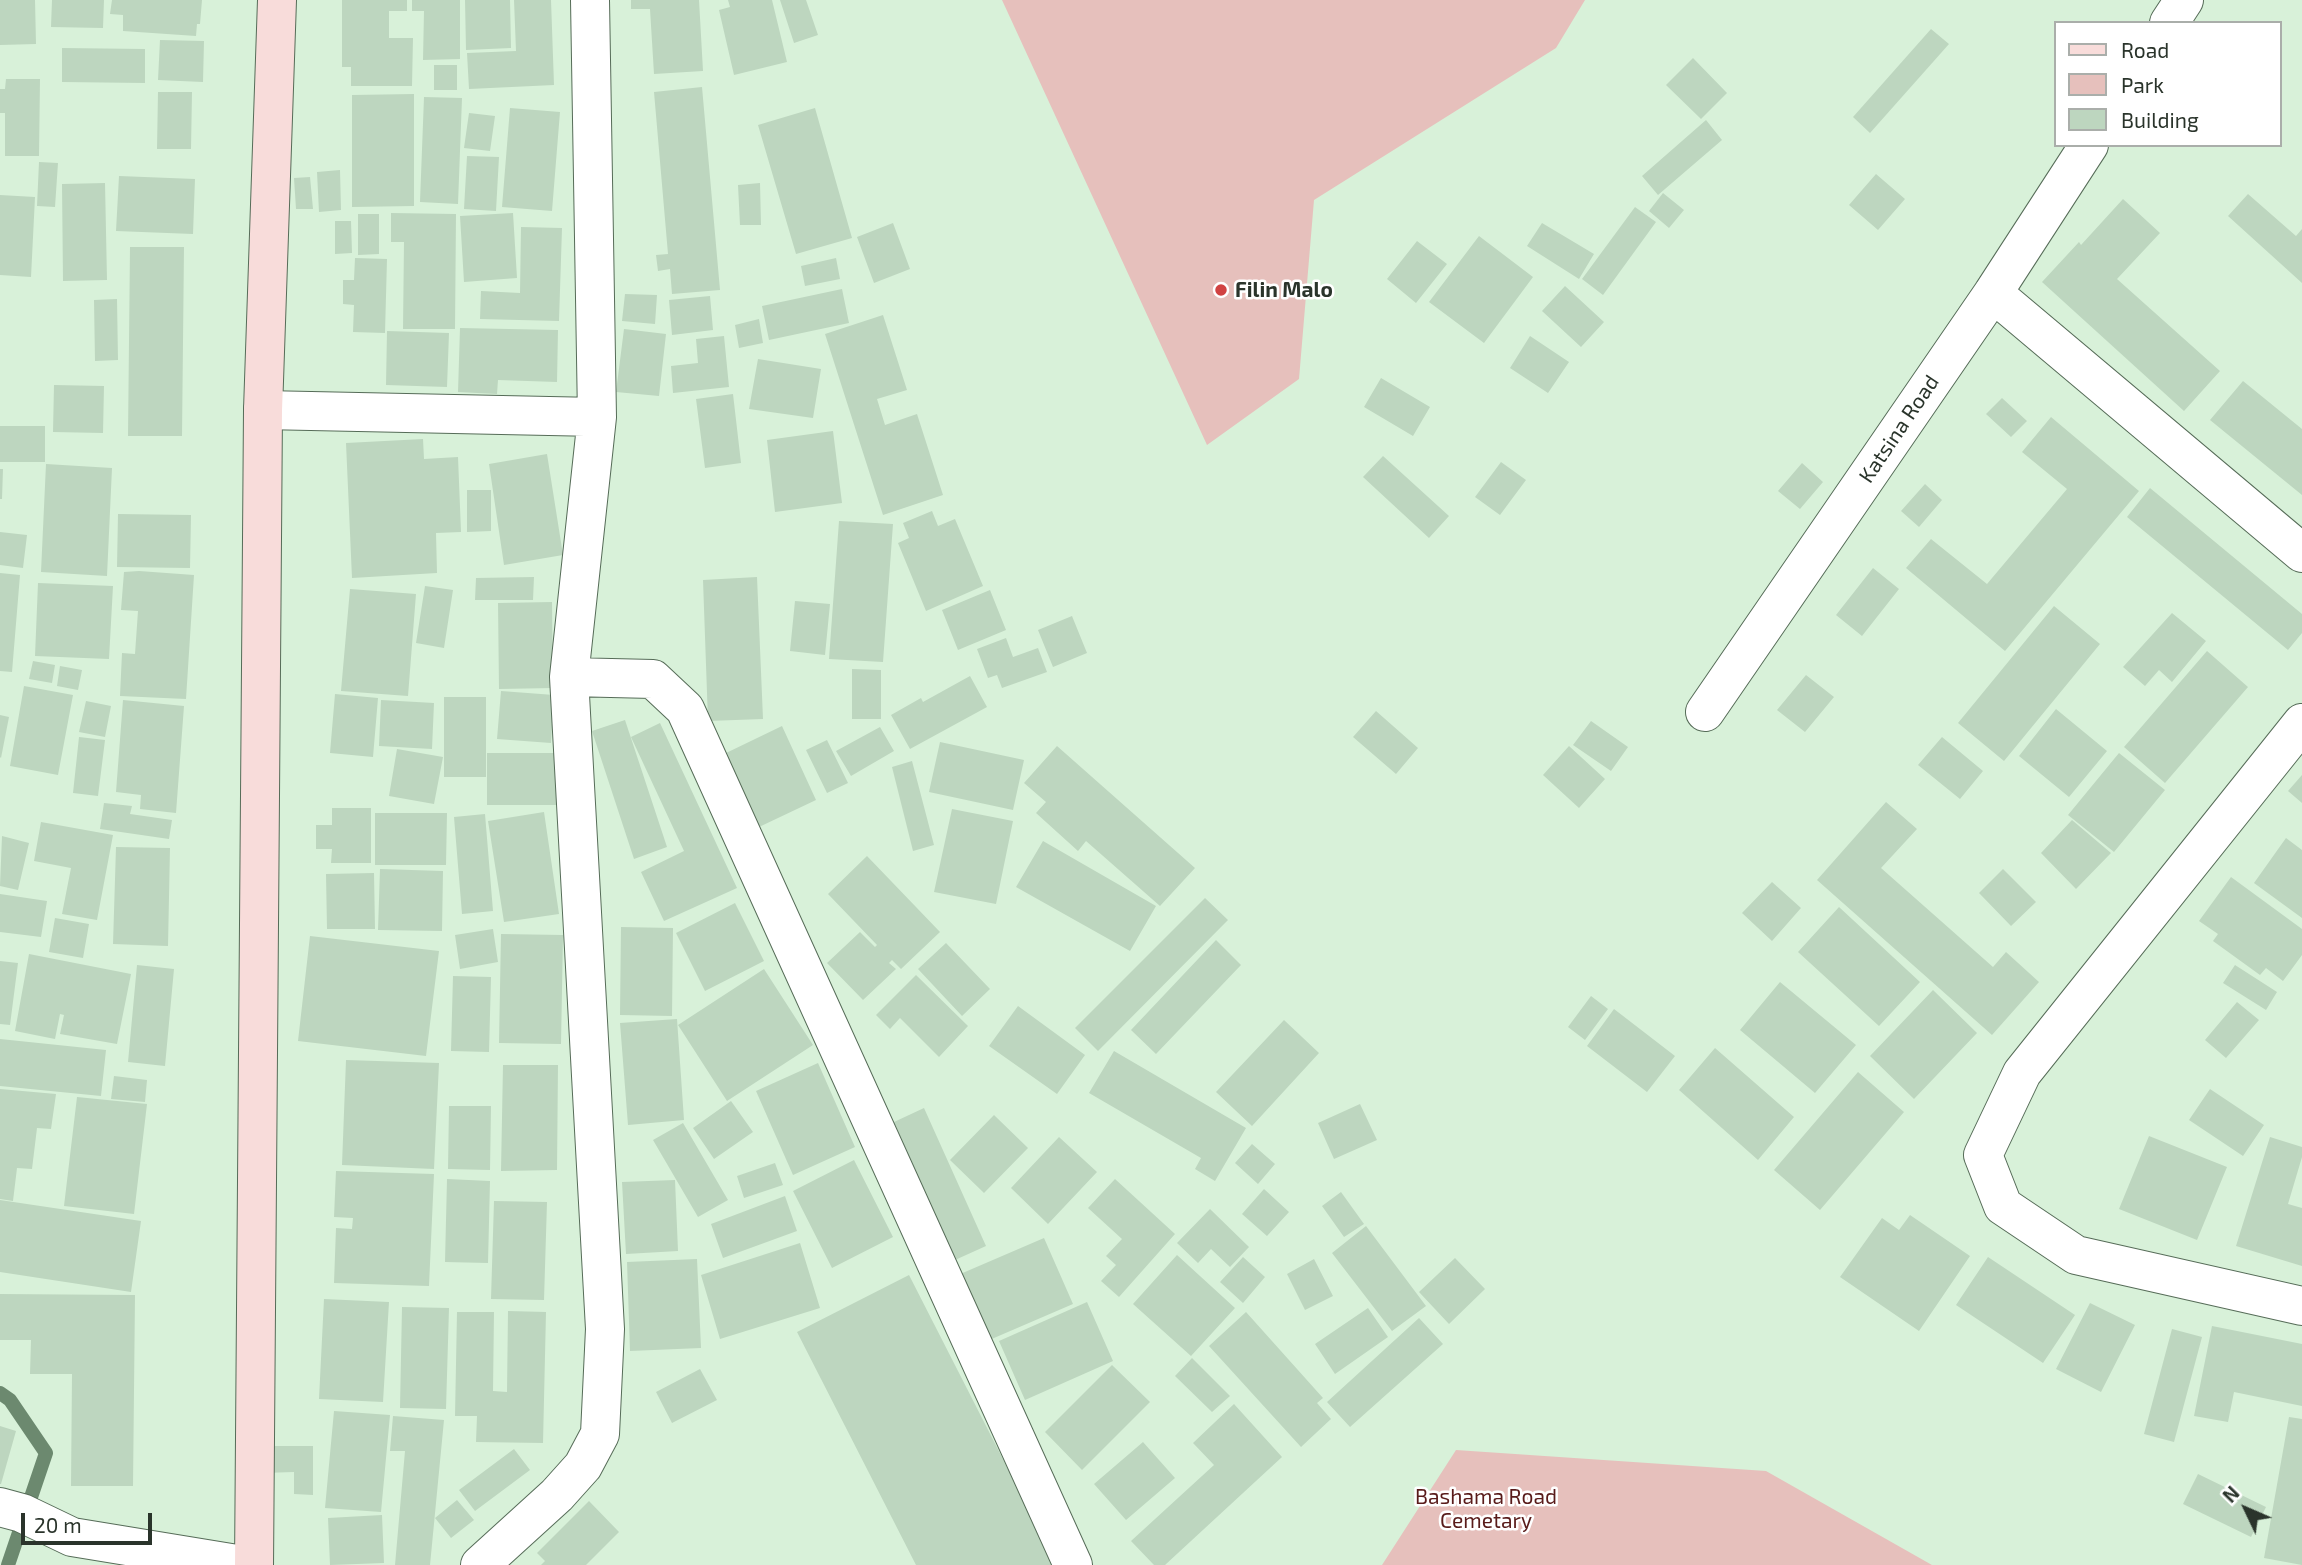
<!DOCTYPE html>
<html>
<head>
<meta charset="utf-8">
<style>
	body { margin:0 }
	#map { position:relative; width:2302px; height:1565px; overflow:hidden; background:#d8f1d9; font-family:"Exo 2",sans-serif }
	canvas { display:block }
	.legend { position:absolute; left:2054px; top:21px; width:228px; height:126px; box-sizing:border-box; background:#fff; border:2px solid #aaaeaa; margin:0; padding:9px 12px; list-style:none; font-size:21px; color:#2a342b }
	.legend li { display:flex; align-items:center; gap:14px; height:35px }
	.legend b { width:35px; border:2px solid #aaaeaa }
	.north { position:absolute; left:2211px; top:1474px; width:70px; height:70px; -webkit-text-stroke:5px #fff; paint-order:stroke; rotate:314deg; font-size:19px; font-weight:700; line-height:28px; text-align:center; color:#2a342b }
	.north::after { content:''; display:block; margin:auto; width:24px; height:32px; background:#2a342b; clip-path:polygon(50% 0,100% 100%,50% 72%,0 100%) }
	.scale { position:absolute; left:21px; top:1513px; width:131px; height:32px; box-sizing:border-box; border:4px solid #2a342b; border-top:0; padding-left:9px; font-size:21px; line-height:24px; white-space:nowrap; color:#2a342b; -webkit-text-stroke:5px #fff; paint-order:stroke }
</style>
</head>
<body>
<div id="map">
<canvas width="2302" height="1565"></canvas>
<ul class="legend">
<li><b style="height:9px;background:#f8dcda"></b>Road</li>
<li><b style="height:19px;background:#e6c0bc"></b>Park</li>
<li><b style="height:19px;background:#bdd6bf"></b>Building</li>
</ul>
<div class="north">N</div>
<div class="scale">20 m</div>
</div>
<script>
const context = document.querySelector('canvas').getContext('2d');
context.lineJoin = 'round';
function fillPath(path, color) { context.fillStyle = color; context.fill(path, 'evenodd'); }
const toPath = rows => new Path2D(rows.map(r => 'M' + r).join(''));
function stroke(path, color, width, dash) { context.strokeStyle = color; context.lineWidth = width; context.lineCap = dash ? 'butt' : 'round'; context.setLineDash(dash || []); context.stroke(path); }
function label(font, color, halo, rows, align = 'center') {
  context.font = font + ' "Exo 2",sans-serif'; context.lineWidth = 5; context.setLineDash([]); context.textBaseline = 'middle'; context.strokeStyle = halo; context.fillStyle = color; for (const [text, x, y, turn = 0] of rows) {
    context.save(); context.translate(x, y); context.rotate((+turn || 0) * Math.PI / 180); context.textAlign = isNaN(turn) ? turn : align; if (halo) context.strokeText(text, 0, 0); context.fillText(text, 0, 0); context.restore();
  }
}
const green = toPath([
	[1002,0,1585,0,1556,48,1314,200,1299,379,1207,445],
	[1456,1450,1766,1471,1932,1565,1382,1565]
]);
const stream = toPath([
	[0,1393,10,1400,46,1453,8,1565]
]);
const building = toPath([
	[0,0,35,0,36,44,0,45],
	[52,0,104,0,103,28,51,27],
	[112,0,202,0,200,24,197,24,196,36,123,31,123,15,110,14],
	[342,0,407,0,407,11,389,11,389,38,413,38,412,86,351,86,351,67,342,67],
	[412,0,460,0,460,59,423,60,424,11,412,11],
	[465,0,510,0,511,48,466,50],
	[514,0,551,0,554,85,469,89,467,53,516,51],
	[631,0,699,0,703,71,654,74,650,9,631,9],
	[728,0,772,0,787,62,734,75,719,10,730,7],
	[780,0,806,0,818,35,794,43],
	[1931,29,1949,44,1870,133,1853,117],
	[160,40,204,41,203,82,158,80],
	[62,48,145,49,145,83,62,82],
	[1693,58,1727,93,1701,119,1666,85],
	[434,65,457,65,457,90,434,90],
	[6,79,40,79,39,156,5,156,5,113,0,113,0,89,5,89],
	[702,87,720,290,672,294,670,269,658,271,656,255,668,254,654,92],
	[158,92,192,92,191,149,157,149],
	[414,94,414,206,352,207,352,95],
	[424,97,462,98,458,204,420,202],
	[510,108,560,112,552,211,502,207],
	[815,108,852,238,796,254,758,125],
	[469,113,495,116,490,151,464,148],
	[1706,120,1722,140,1658,195,1642,176],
	[467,156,499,157,496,211,464,209],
	[39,162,58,163,55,207,37,206],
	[340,170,341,210,319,212,317,172],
	[1876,174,1905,199,1878,230,1849,205],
	[119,176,195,179,193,234,116,231],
	[310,177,313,209,296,209,294,178],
	[105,183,107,280,63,281,62,184],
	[760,183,761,225,740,225,738,185],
	[1663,193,1684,210,1669,228,1649,211],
	[2248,194,2296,236,2302,229,2302,283,2228,216],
	[0,195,35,197,31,277,0,275],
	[2123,199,2160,233,2117,279,2220,371,2184,411,2042,282,2079,242,2081,245],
	[1635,207,1656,222,1603,295,1582,279],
	[391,213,456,214,455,329,403,329,404,242,391,242],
	[513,213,517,278,464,282,460,216],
	[358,214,379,214,379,254,358,255],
	[335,221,351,221,352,253,335,254],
	[893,223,910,269,874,283,857,237],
	[1542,223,1594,254,1579,279,1527,246],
	[521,227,562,228,559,321,480,319,481,291,520,293],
	[1479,236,1533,277,1484,343,1429,302],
	[1417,241,1447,264,1416,303,1387,279],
	[130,247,184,247,182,436,128,436],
	[355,258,387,259,385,333,353,332,354,305,343,304,343,280,354,280],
	[836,258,840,279,805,286,801,266],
	[1565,286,1604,322,1581,347,1542,311],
	[842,289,849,323,769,340,762,306],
	[625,294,657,295,655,324,622,321],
	[710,296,713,330,672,335,669,300],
	[117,299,118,360,95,361,94,300],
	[883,315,907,390,877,399,885,425,917,414,943,495,883,515,825,334],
	[759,319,763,343,739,348,735,325],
	[460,328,558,330,557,382,498,380,497,394,458,392],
	[624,329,666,334,659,396,616,392],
	[387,331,449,333,447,387,386,385],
	[724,336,729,387,673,393,671,366,698,363,696,339],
	[1530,336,1569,362,1548,393,1510,368],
	[758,359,821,369,813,418,749,409],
	[1381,378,1430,407,1413,436,1364,407],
	[2243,381,2302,429,2302,495,2210,420],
	[54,385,104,386,103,433,53,432],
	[733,394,741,463,705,468,696,399],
	[2002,398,2027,421,2011,437,1986,414],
	[2051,417,2139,491,2005,651,1906,568,1931,539,1987,584,2067,489,2022,452],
	[0,426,45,426,45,462,0,462],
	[833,431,842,503,775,512,767,440],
	[423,439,424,459,458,457,461,532,436,533,437,573,352,578,346,443],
	[547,454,563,555,504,565,489,464],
	[1383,456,1449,516,1429,538,1363,477],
	[1501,462,1526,480,1500,515,1475,497],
	[1802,463,1823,482,1800,509,1778,491],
	[46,464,112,468,107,576,41,572],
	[0,469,3,469,2,499,0,499],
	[1925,484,1942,500,1919,527,1901,511],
	[2150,488,2302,614,2302,633,2288,650,2127,517],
	[467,490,491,490,491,531,467,532],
	[932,511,938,526,955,519,983,586,926,611,898,543,909,538,903,523],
	[118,514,191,515,190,568,117,567],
	[839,521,893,524,883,662,829,659],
	[0,532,27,535,23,568,0,565],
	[1873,568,1899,589,1862,636,1836,615],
	[139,571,194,575,186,699,120,696,122,653,135,654,138,611,121,610,124,572],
	[0,573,20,575,12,672,0,671],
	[534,577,533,600,475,600,476,578],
	[757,577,763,719,708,721,703,580],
	[38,583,113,586,109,659,35,656],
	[425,586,453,590,444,648,416,643],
	[350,589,416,594,408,696,341,691],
	[990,590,1006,630,958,650,942,610],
	[795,601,830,604,825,655,790,651],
	[552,602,553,688,499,689,498,603],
	[2054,606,2100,644,2004,761,1958,723],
	[2172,613,2206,641,2172,682,2159,670,2145,686,2123,667],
	[1072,616,1087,653,1053,667,1038,630],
	[1006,638,1013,657,1038,648,1047,672,1002,688,997,675,988,678,977,649],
	[2207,651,2248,687,2165,783,2124,747],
	[33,661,55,665,52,683,29,679],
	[60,666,82,670,78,690,57,686],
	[852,669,881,670,881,719,852,719],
	[1806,675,1834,697,1805,732,1777,710],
	[970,676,987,707,910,749,891,715,921,698,923,702],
	[24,686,73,695,58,775,10,766],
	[501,691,554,695,551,743,497,739],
	[335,694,378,698,373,757,330,753],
	[444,697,486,697,486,777,444,777],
	[123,700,184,706,176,813,140,809,141,795,116,792],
	[381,700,434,703,432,749,379,746],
	[86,701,111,706,105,737,79,732],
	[2056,709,2107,751,2069,797,2019,756],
	[1376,711,1418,748,1396,774,1353,737],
	[0,715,9,717,1,758,0,757],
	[625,720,667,847,634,859,592,731],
	[1591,721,1628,747,1611,771,1573,745],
	[660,723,737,888,664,921,641,872,684,851,631,737],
	[782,726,816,800,759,827,724,754],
	[880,727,894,751,851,776,836,751],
	[79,737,105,740,98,796,73,793],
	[1942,737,1983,771,1960,799,1918,765],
	[827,740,848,783,827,793,806,750],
	[940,742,1024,760,1013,810,929,792],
	[1057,746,1195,868,1160,906,1086,841,1078,851,1036,813,1046,802,1024,783],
	[1569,746,1605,779,1579,808,1543,775],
	[397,749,443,757,434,804,389,796],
	[487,753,559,753,558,805,487,805],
	[2119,753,2165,790,2114,852,2068,815],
	[912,761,934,845,913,851,892,767],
	[2302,775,2302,803,2288,791],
	[1886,802,1917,829,1881,868,1993,967,2006,952,2039,982,1992,1035,1817,880],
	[104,803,132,806,130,814,172,820,169,839,100,829],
	[332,808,371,808,371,863,331,863,332,849,316,849,316,825,332,825],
	[952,809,1013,821,996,904,934,892],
	[544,812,559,914,504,922,488,821],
	[375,813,447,813,446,865,375,865],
	[485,814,493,911,462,914,454,817],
	[2072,820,2111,853,2076,889,2041,853],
	[41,822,113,835,97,920,62,914,71,868,34,861],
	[2,836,29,843,18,890,0,886],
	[2286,838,2302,850,2302,918,2254,883],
	[1043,841,1156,906,1130,951,1016,887],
	[116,847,170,848,168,946,113,944],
	[867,856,940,932,901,969,892,960,889,963,896,969,863,1000,827,963,860,932,875,947,877,945,828,894],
	[380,869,443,871,442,931,378,930],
	[2003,869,2036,902,2011,926,1979,893],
	[374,873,375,929,327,929,326,874],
	[2231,877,2302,929,2302,955,2283,981,2266,968,2260,975,2213,941,2218,934,2199,921],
	[1772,882,1801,908,1772,941,1742,913],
	[0,894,47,901,41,937,0,932],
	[1205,898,1228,920,1098,1051,1075,1028],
	[735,903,764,961,705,991,676,933],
	[1839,907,1920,982,1879,1026,1798,952],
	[55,918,89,924,83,958,49,952],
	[621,927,673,928,672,1016,620,1015],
	[493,929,498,962,460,969,455,935],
	[501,934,563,935,561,1044,499,1043],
	[310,936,439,951,426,1056,298,1041],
	[1216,940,1241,965,1156,1054,1131,1030],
	[946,943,990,989,962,1016,918,969],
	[29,954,131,974,117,1044,60,1034,64,1015,60,1014,55,1039,15,1031],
	[0,961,18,963,10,1025,0,1024],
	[137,965,174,969,165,1066,128,1062],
	[2235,965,2277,992,2266,1010,2223,983],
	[764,969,813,1045,727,1101,678,1025],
	[916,975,968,1026,939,1057,900,1018,890,1029,876,1015],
	[453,976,491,977,489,1052,451,1051],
	[1780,982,1856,1045,1815,1093,1740,1030],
	[1933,990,1977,1033,1914,1099,1870,1056],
	[1591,996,1608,1009,1585,1040,1568,1027],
	[2237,1002,2259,1020,2226,1058,2205,1040],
	[1018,1006,1085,1055,1057,1094,989,1046],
	[1614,1009,1675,1056,1647,1092,1587,1046],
	[677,1019,684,1120,628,1125,620,1023],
	[1284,1020,1319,1053,1252,1126,1216,1092],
	[0,1039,106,1050,101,1096,0,1086],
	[1715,1048,1794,1117,1758,1160,1679,1090],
	[1114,1051,1246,1128,1215,1181,1195,1169,1201,1158,1089,1093],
	[346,1060,439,1063,434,1169,342,1165],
	[818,1063,855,1147,793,1175,756,1091],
	[503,1065,558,1065,557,1170,501,1171],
	[1858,1072,1904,1112,1820,1210,1774,1170],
	[114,1076,147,1080,145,1102,111,1099],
	[0,1089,56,1094,51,1129,37,1128,32,1169,17,1168,13,1201,0,1199],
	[2210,1089,2264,1125,2243,1156,2189,1120],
	[77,1097,147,1104,134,1214,64,1206],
	[731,1101,753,1132,714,1159,693,1128],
	[1360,1104,1377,1140,1334,1159,1318,1123],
	[449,1106,491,1106,490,1170,448,1169],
	[924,1108,986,1246,955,1260,894,1122],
	[994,1115,1028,1148,984,1193,950,1160],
	[683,1123,728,1200,698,1217,653,1140],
	[2149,1136,2227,1167,2197,1240,2119,1209],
	[1059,1137,1097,1172,1048,1224,1011,1188],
	[2270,1137,2302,1147,2302,1157,2288,1204,2302,1208,2302,1266,2236,1246],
	[1252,1144,1275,1164,1258,1184,1235,1163],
	[854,1160,893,1237,832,1268,793,1191],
	[775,1163,783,1185,744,1198,737,1176],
	[336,1171,434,1174,429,1286,334,1283,336,1228,352,1229,353,1218,334,1217],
	[447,1179,490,1181,488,1263,445,1262],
	[1115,1179,1175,1234,1119,1297,1101,1281,1116,1265,1106,1256,1122,1239,1088,1208],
	[675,1180,678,1251,626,1254,622,1182],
	[1264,1189,1289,1212,1267,1236,1242,1214],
	[1341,1192,1364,1224,1344,1237,1322,1206],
	[785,1196,797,1231,723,1258,711,1224],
	[0,1200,141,1221,131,1292,0,1272],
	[494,1201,547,1202,544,1300,491,1299],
	[1210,1209,1249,1247,1230,1267,1211,1249,1198,1263,1177,1243],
	[1910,1215,1970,1256,1919,1331,1840,1277,1882,1218,1899,1230],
	[1366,1226,1426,1306,1392,1331,1332,1253],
	[1044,1238,1073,1304,987,1341,958,1275],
	[800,1243,820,1308,720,1339,701,1275],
	[1177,1255,1235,1308,1191,1356,1133,1304],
	[1243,1257,1265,1277,1243,1303,1220,1282],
	[1988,1257,2075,1315,2043,1363,1956,1305],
	[1455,1258,1485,1289,1449,1324,1419,1292],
	[697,1259,701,1348,630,1351,627,1262],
	[1314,1259,1333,1296,1305,1310,1287,1274],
	[909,1275,1057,1565,916,1565,797,1332],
	[0,1294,135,1295,133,1486,71,1486,72,1374,30,1374,31,1340,0,1340],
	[324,1299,389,1302,383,1402,319,1399],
	[1087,1302,1113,1361,1025,1400,999,1341],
	[2090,1303,2135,1325,2101,1392,2056,1369],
	[402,1307,449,1308,446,1409,400,1408],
	[1368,1308,1388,1337,1335,1374,1315,1344],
	[508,1311,546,1312,543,1443,476,1442,477,1416,455,1416,457,1312,494,1312,493,1391,507,1392],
	[1246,1312,1323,1398,1317,1403,1331,1419,1301,1447,1209,1346],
	[1419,1318,1443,1344,1350,1427,1327,1402],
	[2212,1326,2302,1344,2302,1406,2234,1392,2228,1422,2194,1416],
	[2172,1329,2202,1337,2174,1442,2144,1434],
	[1192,1358,1230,1396,1212,1412,1175,1376],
	[1112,1365,1150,1402,1082,1470,1045,1432],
	[700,1369,717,1400,672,1423,656,1392],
	[1234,1404,1282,1457,1165,1565,1154,1565,1131,1541,1214,1465,1193,1443],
	[334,1411,390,1415,381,1512,325,1508],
	[393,1416,444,1420,430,1565,395,1565,405,1451,390,1451],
	[2289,1417,2302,1419,2302,1565,2264,1558],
	[0,1426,16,1431,1,1484,0,1484],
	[1143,1442,1175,1478,1126,1520,1094,1484],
	[264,1446,313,1446,313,1495,294,1494,294,1472,263,1473],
	[514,1449,530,1470,475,1511,459,1490],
	[2198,1474,2266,1507,2251,1537,2183,1504],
	[457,1500,474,1520,451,1538,435,1518],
	[589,1501,619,1532,586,1565,541,1565,545,1561,537,1553],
	[382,1515,384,1563,330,1565,328,1518]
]);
const street = toPath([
	[2169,23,2184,0],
	[1993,293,2302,553],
	[263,410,597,417],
	[569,677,653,679,685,709,1073,1565],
	[1705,712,1993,293,2089,145],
	[2302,723,2022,1073,1983,1155,2003,1206,2076,1255,2302,1306],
	[0,1507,22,1513,72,1537,243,1565],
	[480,1565,557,1495,583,1466,600,1434,605,1329,569,677,597,417,590,0]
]);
const secondary = toPath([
	[254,1565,263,410,277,0]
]);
const markers = [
	[1221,290,7,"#d14242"]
];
const poiNames = [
	["Filin Malo",1235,290]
];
const streetNames = [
	["Katsina Road",1899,429,-56]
];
const parkNames = [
	["Bashama Road",1486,1497],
	["Cemetary",1486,1521]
];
fillPath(green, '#e6c0bc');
stroke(stream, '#6c896f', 14);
fillPath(building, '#bdd6bf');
stroke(street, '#566c58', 40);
stroke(secondary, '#566c58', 40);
stroke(street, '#fff', 38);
stroke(secondary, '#f8dcda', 38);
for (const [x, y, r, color] of markers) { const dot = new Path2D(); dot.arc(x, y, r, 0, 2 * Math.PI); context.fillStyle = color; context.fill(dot); stroke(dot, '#fff', 2.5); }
label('bold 21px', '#2a342b', '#fff', poiNames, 'left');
label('21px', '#2a342b', '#fff', streetNames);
label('21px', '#591b1a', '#fff', parkNames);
</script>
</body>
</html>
